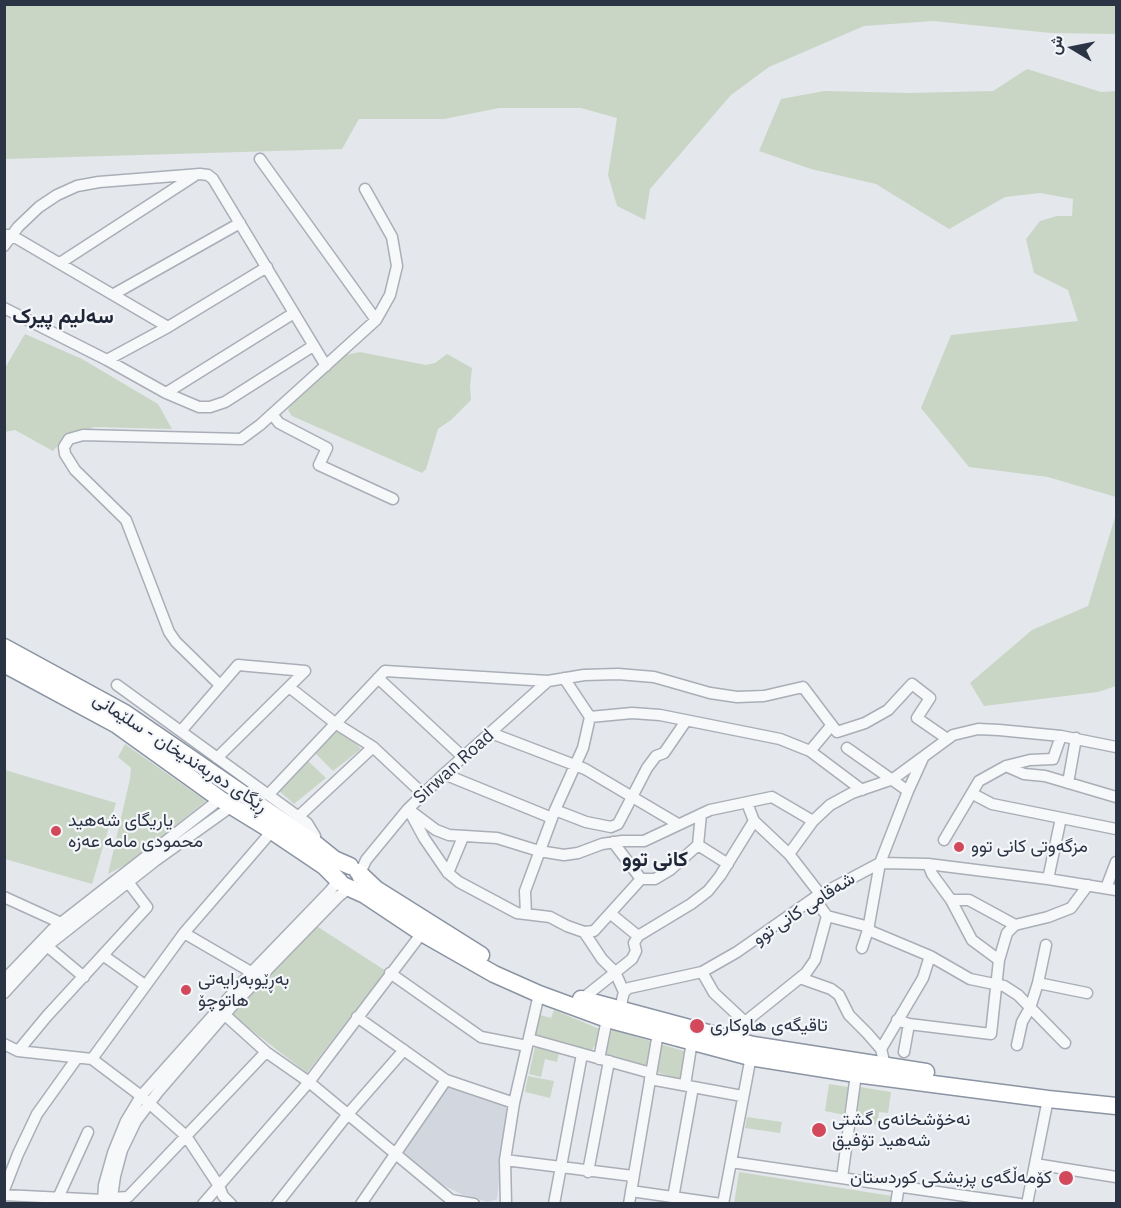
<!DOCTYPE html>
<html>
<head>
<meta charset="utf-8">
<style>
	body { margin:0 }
	#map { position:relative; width:1121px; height:1208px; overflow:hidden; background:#e4e7ec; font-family:"IBM Plex Sans",Vazirmatn,sans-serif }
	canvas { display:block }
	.frame { position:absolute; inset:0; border:6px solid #2b3445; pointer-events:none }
	.north { position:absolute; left:1043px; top:18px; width:60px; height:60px; -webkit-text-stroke:4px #f4f6f9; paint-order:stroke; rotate:280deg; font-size:16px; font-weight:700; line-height:24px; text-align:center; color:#2b3445 }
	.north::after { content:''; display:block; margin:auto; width:21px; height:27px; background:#2b3445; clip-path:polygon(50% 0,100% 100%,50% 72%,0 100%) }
</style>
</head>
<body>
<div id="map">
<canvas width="1121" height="1208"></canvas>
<div class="frame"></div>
<div class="north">ش</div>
</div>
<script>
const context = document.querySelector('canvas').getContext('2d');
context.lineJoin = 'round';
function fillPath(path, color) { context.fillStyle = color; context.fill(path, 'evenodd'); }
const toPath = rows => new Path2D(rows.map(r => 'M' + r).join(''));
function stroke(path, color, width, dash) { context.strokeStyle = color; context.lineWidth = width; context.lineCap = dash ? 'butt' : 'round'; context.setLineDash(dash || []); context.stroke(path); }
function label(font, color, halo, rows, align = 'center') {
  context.font = font + ' "IBM Plex Sans",Vazirmatn,sans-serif'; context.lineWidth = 4.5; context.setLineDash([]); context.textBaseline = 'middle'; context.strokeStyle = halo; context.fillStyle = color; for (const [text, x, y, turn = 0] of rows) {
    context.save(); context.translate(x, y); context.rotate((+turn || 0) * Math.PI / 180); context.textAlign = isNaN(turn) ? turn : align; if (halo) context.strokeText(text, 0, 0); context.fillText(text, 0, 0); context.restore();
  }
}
const built = toPath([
	[445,1086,507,1105,497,1199,488,1202,461,1194,441,1184,403,1154]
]);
const green = toPath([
	[1116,4,1116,34,1051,33,933,21,864,26,769,67,731,95,650,189,645,220,617,206,608,175,617,118,581,108,499,108,444,119,359,119,342,149,5,159,5,5],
	[1027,69,1101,92,1116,91,1116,497,1048,477,969,467,921,408,951,335,1078,321,1068,290,1034,273,1026,239,1040,221,1057,216,1072,216,1073,199,1040,193,1005,197,949,229,876,184,811,169,759,151,781,99,824,91,911,93,993,91],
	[25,334,82,359,158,404,172,429,94,427,60,443,53,451,15,430,5,432,5,368],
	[360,352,426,365,435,363,447,354,472,368,470,386,471,400,451,420,438,429,426,469,422,473,292,416,288,410,291,404,341,356],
	[1116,514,1116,686,1098,692,984,706,970,683,1032,630,1088,606],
	[338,726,361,749,333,771,313,751],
	[125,744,206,801,125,865,108,874,130,779,131,768,118,757],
	[307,760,326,778,294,804,278,790],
	[5,770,116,803,92,884,5,859],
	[315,925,386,971,307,1073,232,1015],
	[554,1010,602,1030,598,1047,594,1046,591,1053,535,1037,540,1015,551,1018],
	[610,1029,687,1052,681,1080,605,1055],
	[535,1047,559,1053,557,1062,545,1059,541,1077,529,1074],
	[528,1076,554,1081,550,1098,525,1092],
	[829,1084,848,1087,844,1115,825,1111],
	[860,1087,891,1092,888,1113,879,1112,877,1125,854,1121],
	[747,1117,782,1122,780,1133,745,1128],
	[739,1172,892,1196,891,1204,734,1204]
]);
const minor = toPath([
	[260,159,376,320],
	[4,235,11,235,168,327],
	[4,246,18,227,39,207,57,195,77,186,99,182,200,174,208,175,213,179,326,366],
	[60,263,194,176],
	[114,294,240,223],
	[4,308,107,360,166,393,199,407,210,407,225,402,313,346],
	[107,360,168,327,267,267],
	[166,393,294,313],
	[272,414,279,423,327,448,319,465,393,499],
	[378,678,463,757],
	[564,678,590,717,632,713,660,715,780,739,810,751,862,790],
	[117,685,307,823,315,836,313,842],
	[220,685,176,642,169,632,126,520,75,470,65,454,64,447,69,439,83,435,241,439,260,425,376,320,390,295,397,266,392,237,365,189],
	[289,687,335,723,373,747,423,794],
	[181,731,238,665,305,671],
	[491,733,585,769,678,824],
	[847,748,908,791],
	[810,751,831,726],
	[217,758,305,671],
	[1006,766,1024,774,1045,776,1116,797],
	[444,774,552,818],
	[1068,783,1076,738],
	[973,794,992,804,1116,829],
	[268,795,385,671,548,681,584,675,618,674,654,677,710,693,737,697,764,696,803,687,837,732,865,723,888,710,912,684,930,698,917,718,946,738],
	[747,803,754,821,789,854,820,894],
	[408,809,436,830,449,835,497,838,539,851,564,855,578,853,602,844,622,841,644,841,710,810,772,797,813,821],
	[555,810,586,822,611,827,618,824,647,768,656,756,664,753,686,721],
	[411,814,424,838,448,873,459,882,517,913,550,917,567,926,584,932,602,959,615,972,624,992],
	[298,817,373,747],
	[944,840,979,781,1006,766,1030,760,1053,759,1061,736],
	[613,842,641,879],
	[698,845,728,864],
	[789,854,813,821,830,805,852,793,893,779,953,735,978,729,999,730,1061,736,1116,747],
	[928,864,932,874,951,900,972,940,999,960],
	[448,873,463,837],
	[358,878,366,860,408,809,444,774,548,681],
	[1048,879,1061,818],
	[1106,888,1116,862],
	[4,897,61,923],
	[814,898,827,916,869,927],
	[951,900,969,900,1015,925],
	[526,914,525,891,555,810,583,748,590,717],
	[611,914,638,936],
	[868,930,930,956,970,979,1004,986,1018,995,1065,1043],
	[584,932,594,931,641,879,655,879,670,870,698,845,701,814],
	[184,933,251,972],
	[47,946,84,977],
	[862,948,868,930,880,863,908,791,923,758],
	[104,956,145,985],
	[702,972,714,993,745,1022],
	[390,973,481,1037,527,1046],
	[800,978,831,989,839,995,849,1015,867,1033,881,1049,885,1065],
	[4,980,52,930,220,799],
	[1038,983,1087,993],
	[4,993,47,946,155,861,232,806],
	[582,999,632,959,636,951,634,943,638,936,691,904,708,891,720,876,754,821],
	[622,1011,622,1000,624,992,629,988,702,972,737,952,814,898,880,863,928,864,1048,879,1116,890],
	[225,1015,266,1052,309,1082,451,1200,474,1204],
	[357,1017,446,1080,514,1103],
	[897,1020,909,1024,991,1034,999,960,1007,933,1015,925,1048,917,1071,908,1088,885],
	[529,1039,651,1073],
	[731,1039,745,1022,806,973,815,960,827,916],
	[4,1044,18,1051,92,1059,141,1096,186,1136,219,1186,223,1196,231,1204],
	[1017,1045,1022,1022,1030,1008,1038,983,1046,945],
	[881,1049,923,978,930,956],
	[18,1051,47,1016,147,907,128,882],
	[904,1052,909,1024],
	[92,1059,184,933,272,831],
	[599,1059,607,1019],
	[650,1079,742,1096],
	[685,1085,692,1041],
	[505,1160,633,1176],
	[731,1162,1020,1204],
	[1035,1164,1116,1177],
	[588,1172,609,1061],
	[842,1178,856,1074],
	[4,1190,18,1154,37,1114,77,1058],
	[631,1191,721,1204],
	[4,1195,103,1200],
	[58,1198,88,1132],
	[112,1198,128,1197,266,1052],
	[673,1198,693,1087],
	[103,1204,104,1185,113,1153,126,1121,141,1096,248,976,330,891,337,882,338,876],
	[111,1204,115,1176,122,1150,136,1121,158,1092,233,1005,339,896,352,886],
	[203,1204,309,1082,422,933],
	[277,1204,348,1114,404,1050],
	[361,1204,446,1080],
	[506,1204,505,1160,514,1103,539,994],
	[554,1204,582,1054],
	[629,1204,658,1033],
	[723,1204,752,1051],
	[896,1204,899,1185],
	[1027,1204,1048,1099]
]);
const highway = toPath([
	[4,647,125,713,313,842,334,859,350,866],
	[4,664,117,725,220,799,272,831,324,866,340,882],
	[358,872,376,889,481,955],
	[345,886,365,895,422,933,494,974,539,994,607,1019,750,1057,856,1074,1048,1099,1116,1106],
	[581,999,753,1045,926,1072]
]);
const markers = [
	[56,831,6,"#d1495b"],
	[959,847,6,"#d1495b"],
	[186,990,6,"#d1495b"],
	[697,1026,8,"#d1495b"],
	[819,1130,8,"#d1495b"],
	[1066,1178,8,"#d1495b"]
];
const streetNames = [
	["ڕێگای دەربەندیخان - سلێمانی",180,753,33],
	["Sirwan Road",454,767,-42],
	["شەقامی کانی توو",804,909,-33]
];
const poiNames = [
	["یاریگاى شه‌هید",68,821],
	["محمودى مامه‌ عه‌زه",68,842],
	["مزگەوتی کانی توو",971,847],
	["بەڕێوبەرایەتی",198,980],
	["هاتوچۆ",198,1001],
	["تاقیگەی هاوکاری",710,1026],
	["نەخۆشخانەی گشتی",832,1120],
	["شەهید تۆفیق",832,1141],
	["كۆمەڵگەی پزیشكی كوردستان",1052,1178,"right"]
];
const quarterNames = [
	["سەلیم پیرک",63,317],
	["کانی توو",655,860]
];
fillPath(built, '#d2d6de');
fillPath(green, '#c9d6c5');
stroke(minor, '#a9aeb7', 13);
stroke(highway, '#8b94a3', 19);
stroke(minor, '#f7f8fa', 10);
stroke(highway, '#fff', 16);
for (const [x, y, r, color] of markers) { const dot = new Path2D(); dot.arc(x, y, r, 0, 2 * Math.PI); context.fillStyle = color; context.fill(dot); stroke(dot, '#f4f6f9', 2); }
label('18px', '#2b3445', '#f4f6f9', streetNames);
label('18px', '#2b3445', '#f4f6f9', poiNames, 'left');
label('bold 21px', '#1d2536', '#f4f6f9', quarterNames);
</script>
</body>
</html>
